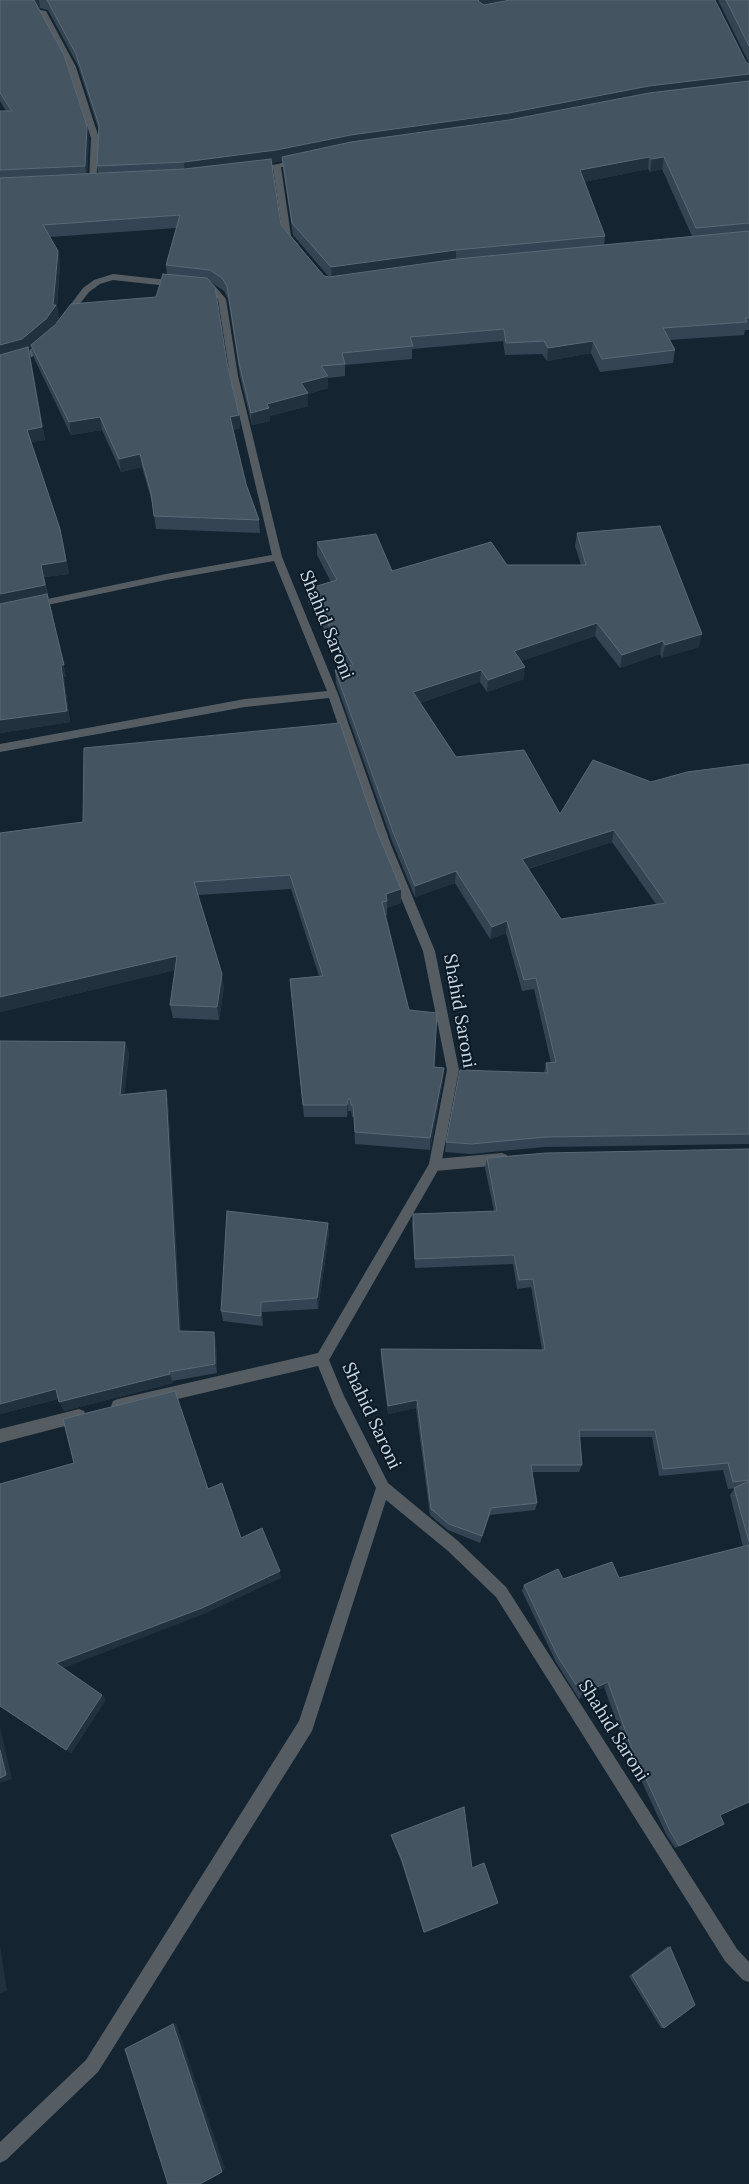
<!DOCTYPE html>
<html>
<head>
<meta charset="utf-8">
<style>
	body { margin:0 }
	canvas { display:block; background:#142431 }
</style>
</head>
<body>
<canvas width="749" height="2184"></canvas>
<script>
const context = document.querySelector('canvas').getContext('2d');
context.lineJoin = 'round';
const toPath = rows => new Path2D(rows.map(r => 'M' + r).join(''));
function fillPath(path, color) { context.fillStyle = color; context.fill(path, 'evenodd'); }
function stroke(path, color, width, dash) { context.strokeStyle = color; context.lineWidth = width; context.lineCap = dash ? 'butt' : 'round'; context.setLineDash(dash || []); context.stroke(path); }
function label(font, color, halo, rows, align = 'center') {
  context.font = font + ' Lora,serif'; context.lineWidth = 4; context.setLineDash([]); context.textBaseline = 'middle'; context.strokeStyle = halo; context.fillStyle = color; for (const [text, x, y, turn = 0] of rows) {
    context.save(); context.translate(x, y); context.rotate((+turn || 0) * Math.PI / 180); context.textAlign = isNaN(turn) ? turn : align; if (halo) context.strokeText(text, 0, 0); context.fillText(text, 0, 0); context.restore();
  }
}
const service = toPath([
	[502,1153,507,1155,508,1159,507,1163,502,1165,435,1171,430,1169,429,1165,430,1161,435,1159,502,1153]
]);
const minor = toPath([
	[40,10,46,11,76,67,99,138,96,184,89,182,91,138,68,67,38,11,40,10],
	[298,160,301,160,301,164,281,167,291,236,299,245,295,247,283,236,273,168,256,171,252,169,298,160],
	[113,274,177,281,181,284,177,287,113,280,100,284,89,292,69,318,63,318,62,316,83,288,94,280,113,274],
	[202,283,214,285,226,299,238,376,282,557,338,694,391,845,435,951,459,1070,441,1165,329,1360,344,1396,388,1483,458,1541,506,1587,737,1949,749,1962,749,1982,743,1980,725,1961,496,1597,448,1551,386,1500,312,1731,98,2072,6,2160,0,2163,0,2142,86,2060,299,1721,376,1488,334,1405,318,1366,118,1413,113,1411,111,1406,113,1401,118,1399,318,1353,429,1164,447,1070,423,951,379,845,329,698,245,707,0,752,0,744,245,699,327,691,274,561,166,580,0,615,0,609,166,574,272,555,230,376,218,299,209,289,199,288,199,284,202,283],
	[45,338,49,341,32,357,0,366,0,360,26,353,45,338],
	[79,1409,84,1411,86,1416,84,1421,0,1443,0,1429,79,1409]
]);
const wall = toPath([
	[0,0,715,0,746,62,749,64,749,330,745,330,744,335,669,340,675,350,673,363,600,372,591,353,547,361,542,354,505,355,503,341,412,349,412,359,345,365,345,376,328,378,328,388,308,394,308,406,270,416,270,421,252,425,240,376,228,299,224,291,211,282,227,363,239,415,240,428,233,430,246,484,259,520,260,533,156,529,152,502,142,467,121,472,102,430,71,435,34,358,31,346,29,348,45,440,31,442,63,541,69,574,44,577,66,677,64,677,70,722,0,733,0,111,6,111,0,101],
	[40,8,48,10,78,66,99,131,97,166,98,173,87,174,89,138,87,126,39,9],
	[283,161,283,169,293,235,329,277,324,276,281,225,271,163],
	[648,169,650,172,662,169,692,236,604,245,605,236,584,182],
	[176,228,166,265,167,274,156,297,51,328,59,318,57,306,60,264,58,251,50,237],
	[718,0,749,0,749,63],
	[577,533,699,647,662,658,660,654,620,668,595,636,521,661,524,679,487,692,480,682,420,703,456,757,560,814,651,782,749,764,749,1144,544,1147,470,1154,445,1152,446,1142,544,1073,546,1063,551,1063,534,989,522,991,506,933,490,939,455,883,415,897,393,844,336,683,335,670,346,667,308,602,307,589,331,582,317,555,317,542,392,571,507,565,581,565,575,546],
	[612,842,656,904,561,919,528,869],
	[83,822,401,903,387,908,387,915,385,915,409,1010,434,1067,444,1068,443,1080,430,1150,355,1144,354,1117,352,1117,351,1111,348,1111,347,1117,304,1117,290,979,319,976,291,889,198,895,224,987,219,1020,173,1018,170,1005,175,970,0,1012,0,833],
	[125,1042,129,1054,124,1094,166,1090,168,1102,181,1331,216,1341,217,1373,172,1381,173,1383,64,1411,58,1399,0,1414],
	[749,1149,749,1802,720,1815,724,1824,675,1848,666,1834,637,1771,635,1772,604,1687,579,1699,556,1662,522,1591,524,1585,563,1579,619,1578,743,1547,730,1495,735,1488,728,1489,723,1470,659,1476,652,1437,580,1437,582,1465,579,1472,532,1472,537,1503,535,1510,490,1515,480,1543,448,1530,430,1515,416,1408,388,1414,381,1357,381,1349,542,1350,531,1287,517,1289,513,1264,415,1268,412,1223,413,1214,494,1211,485,1168,487,1158],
	[328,1223,329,1234,318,1309,262,1312,263,1326,223,1321,221,1311],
	[391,1835,472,1868,496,1904,424,1933,401,1861,391,1836],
	[667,1947,670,1947,664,2028,661,2028,629,1976]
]);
const shadedWall = toPath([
	[34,0,39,0,40,8,36,12],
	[479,0,540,0,479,11,478,1],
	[749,74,749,86,282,157,283,161,277,162,185,174,184,162,649,86],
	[87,126,89,138,87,178,85,166],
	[649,157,648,169,579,183,580,170],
	[664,157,662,169,650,172,652,159],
	[456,250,456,262,332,280,331,267],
	[58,251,60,264,57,306,59,318,49,332,29,348,45,440,29,443,0,358,0,345,53,305],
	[593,341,591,353,547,361,548,348],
	[328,376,328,388,308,394,308,406,270,416,270,421,252,425,251,413,301,383],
	[239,415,240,428,231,430,230,417],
	[100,417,102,430,71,435,69,422],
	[140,454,142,467,121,472,119,459],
	[60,529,69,574,44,577,41,565],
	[45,585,66,677,64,677,70,722,0,733,0,594],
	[597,623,595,636,513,664,514,651],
	[702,634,699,647,662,658,665,645],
	[663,641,660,654,620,668,622,655],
	[525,667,524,679,487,692,488,680],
	[481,670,480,682,413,705,413,692],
	[614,830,612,842,520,871,522,859],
	[456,871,455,883,415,897,415,886],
	[401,889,401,903,387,908,387,901,386,894],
	[507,921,506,933,490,939,492,927],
	[177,956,180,969,0,1012,0,997],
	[222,974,224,987,219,1020,217,1007],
	[125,1042,129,1054,123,1106,120,1095],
	[444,1068,443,1080,430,1150,430,1138],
	[166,1090,168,1102,182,1341,179,1331],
	[348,1099,348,1111,347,1117,347,1105],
	[328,1223,329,1234,318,1309,317,1298],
	[261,1302,262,1312,263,1326,261,1316],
	[214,1332,216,1341,217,1373,215,1364],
	[170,1374,173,1383,64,1411,59,1402],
	[56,1389,61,1398,0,1414,0,1404],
	[417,1400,416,1408,388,1414,388,1406],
	[280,1571,281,1578,204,1614,61,1669,56,1663],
	[608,1682,604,1687,579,1699,582,1694],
	[102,1695,106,1700,71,1754,66,1750],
	[0,1727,12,1779,0,1783],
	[0,1946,7,1991,0,1993],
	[176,2023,225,2168,222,2172,173,2024]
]);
const building = toPath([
	[0,0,34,0,64,55,87,126,85,166,0,170,0,111,12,111,0,93,0,0],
	[47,0,479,0,478,1,484,5,510,0,715,0,746,62,749,64,749,74,649,86,509,113,351,135,276,150,184,162,97,166,99,125,76,54,47,0],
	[726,0,749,0,749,46,726,0],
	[749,81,749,223,696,228,664,157,652,159,649,157,580,170,605,236,456,250,331,267,292,223,282,157,351,142,509,120,649,93,749,81],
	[271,159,281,225,324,276,329,277,457,259,749,231,749,318,745,318,747,322,663,328,675,350,602,359,593,341,548,348,544,341,506,343,504,329,410,337,413,346,342,353,345,364,321,366,328,376,301,383,308,393,267,404,269,408,251,413,239,363,227,286,222,278,210,270,166,265,180,215,43,225,58,251,53,305,56,305,46,319,22,339,0,345,0,178,184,169,271,159],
	[163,274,207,278,215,287,227,363,239,415,230,417,246,484,259,520,154,516,151,493,140,454,119,459,100,417,69,422,31,345,55,325,71,304,156,297,163,274],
	[28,347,42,427,27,430,60,529,66,561,41,565,45,585,0,594,0,355,28,347],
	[660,526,702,634,665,645,663,641,622,655,597,623,514,651,525,667,488,680,481,670,413,692,456,757,524,750,560,814,593,760,651,782,687,772,749,764,749,1134,546,1137,471,1144,446,1142,460,1070,548,1073,546,1063,556,1062,536,978,524,980,507,921,492,927,456,871,415,886,393,832,335,670,353,665,307,589,337,580,317,542,376,534,392,571,491,542,507,565,586,565,577,533,660,526],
	[614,830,666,903,561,919,522,859,614,830],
	[47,594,64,665,61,665,67,711,0,720,0,604,47,594],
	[340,723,377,831,401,889,386,894,387,901,382,902,409,1010,437,1013,434,1067,444,1068,430,1138,355,1132,353,1105,351,1105,350,1099,348,1099,347,1105,303,1105,290,979,323,976,290,875,194,882,222,974,217,1007,170,1005,177,956,0,997,0,833,83,822,84,748,340,723],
	[0,1041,125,1042,120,1095,166,1090,179,1331,214,1332,215,1364,169,1372,170,1374,59,1402,56,1389,0,1404,0,1041],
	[749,1149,749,1480,733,1482,728,1463,663,1469,655,1430,579,1430,582,1465,531,1465,537,1503,491,1508,482,1536,449,1524,431,1509,417,1400,388,1406,381,1349,545,1350,533,1279,519,1280,514,1255,415,1259,413,1214,497,1211,487,1158,546,1153,749,1149],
	[227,1211,328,1223,317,1298,261,1302,261,1316,221,1311,227,1211],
	[175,1391,208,1489,222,1483,241,1538,262,1528,280,1571,202,1608,56,1663,102,1695,66,1750,0,1706,0,1484,74,1463,63,1419,175,1391],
	[749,1481,749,1542,734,1488,749,1481],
	[749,1545,749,1802,720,1815,724,1824,679,1846,670,1831,641,1768,639,1769,608,1682,582,1694,558,1657,524,1585,558,1569,563,1579,612,1562,619,1578,749,1545],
	[0,1750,6,1775,0,1778,0,1750],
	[464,1807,472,1868,484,1863,498,1903,424,1932,402,1860,391,1835,464,1807],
	[670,1947,695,2005,664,2028,632,1975,670,1947],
	[173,2024,222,2172,200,2184,168,2184,125,2049,173,2024]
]);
const streetNames = [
	["Shahid Saroni",326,625,68],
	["Shahid Saroni",459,1011,80],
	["Shahid Saroni",371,1416,65],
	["Shahid Saroni",613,1731,58]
];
fillPath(service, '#555d63');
fillPath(minor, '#555d63');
fillPath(wall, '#354452');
fillPath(shadedWall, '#21313e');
fillPath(building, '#455461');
stroke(building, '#5b6976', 1);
label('18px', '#cfd9e2', '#0b1a27', streetNames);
</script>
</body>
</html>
